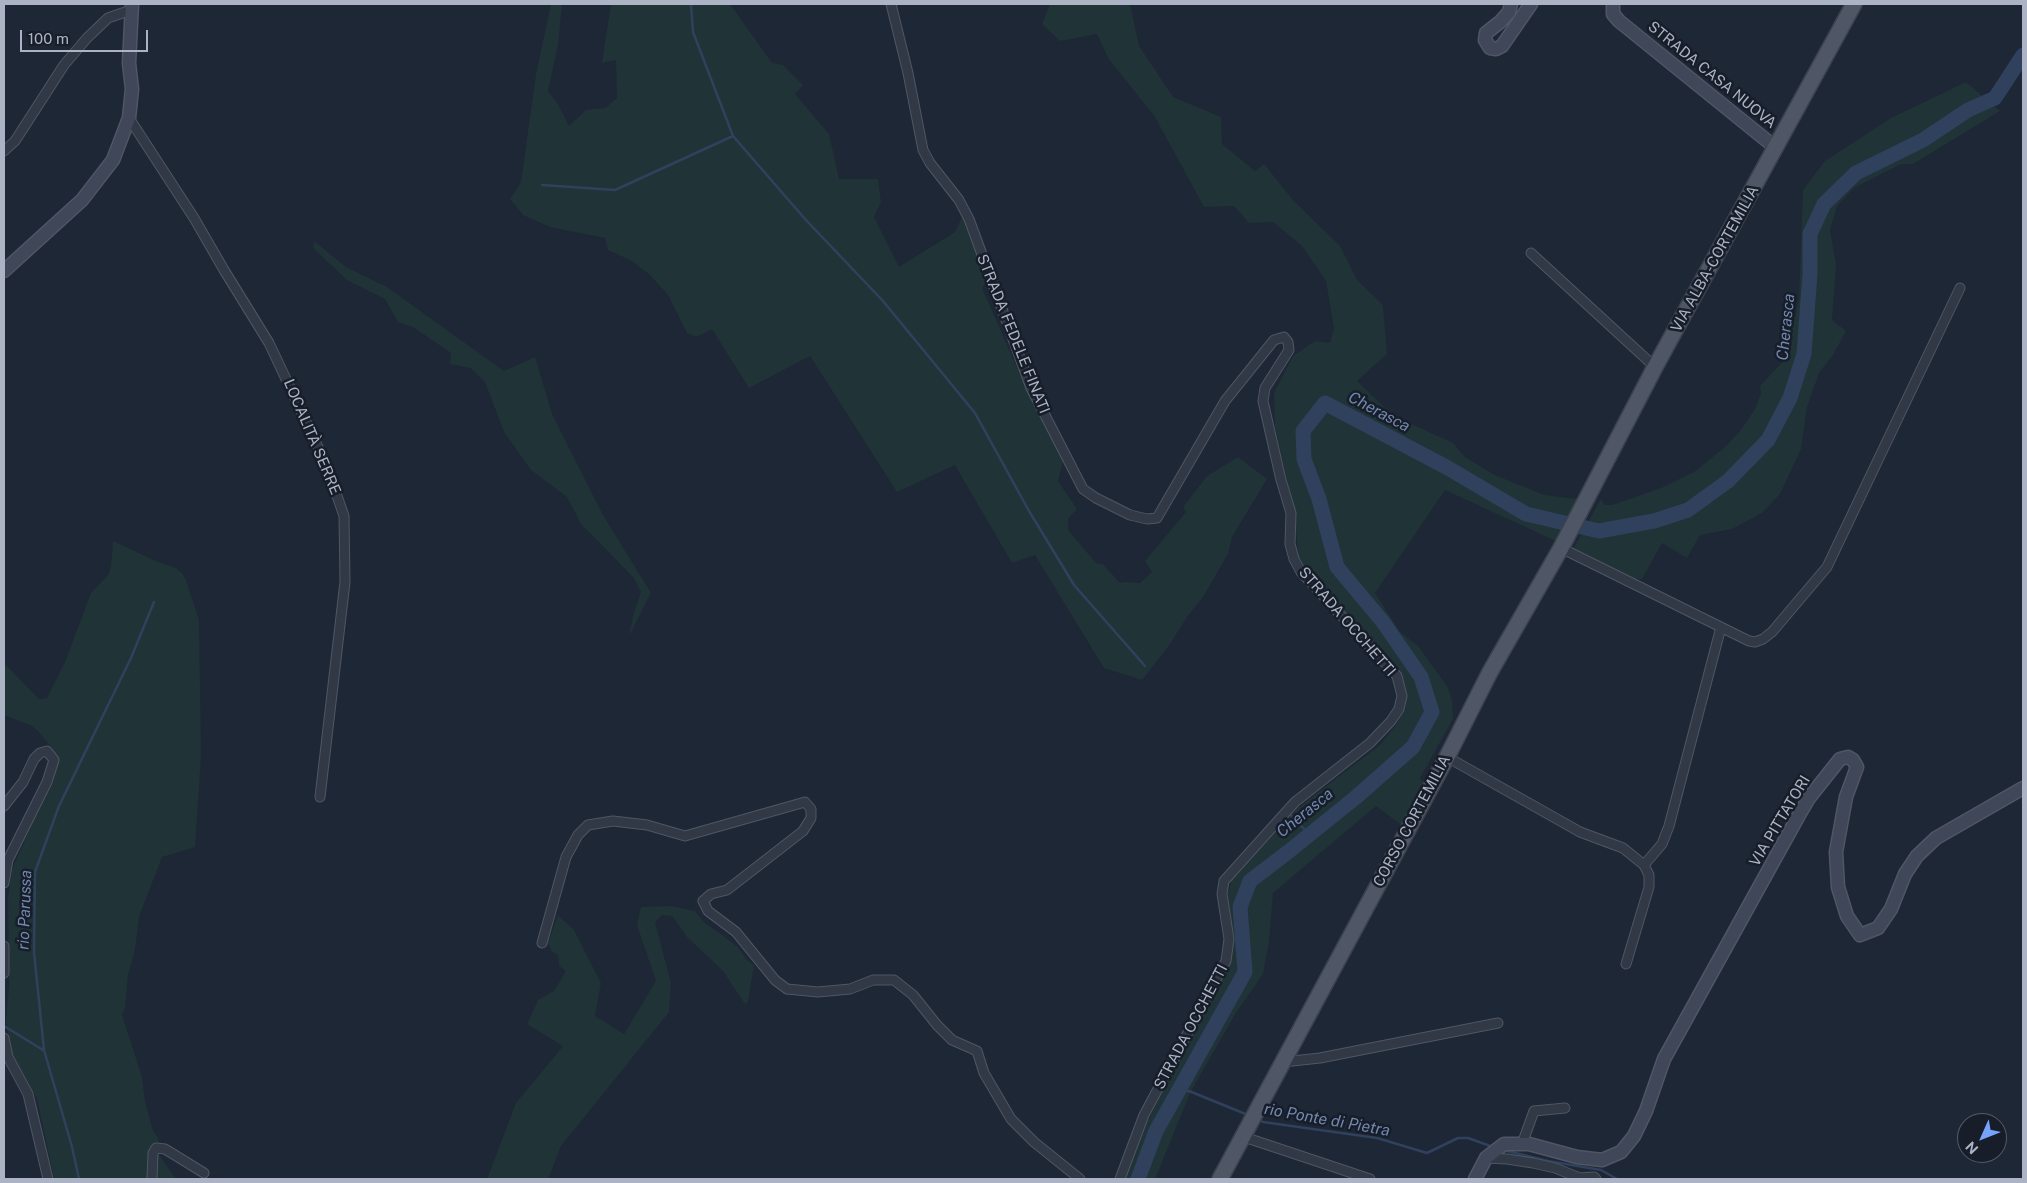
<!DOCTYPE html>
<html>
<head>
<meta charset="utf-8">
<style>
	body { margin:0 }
	#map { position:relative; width:2027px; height:1183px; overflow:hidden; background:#1e2735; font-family:"Public Sans",sans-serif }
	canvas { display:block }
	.frame { position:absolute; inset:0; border:5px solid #abb3c4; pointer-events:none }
	.north { position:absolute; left:1957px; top:1113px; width:50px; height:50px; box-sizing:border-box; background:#171e2a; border:1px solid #525a68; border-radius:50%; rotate:226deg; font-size:14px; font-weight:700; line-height:20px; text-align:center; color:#abb3c4 }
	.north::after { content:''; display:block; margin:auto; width:18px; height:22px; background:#78a3fb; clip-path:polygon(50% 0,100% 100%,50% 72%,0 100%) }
	.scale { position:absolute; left:20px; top:30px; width:128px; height:22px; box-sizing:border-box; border:2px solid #abb3c4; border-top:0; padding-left:6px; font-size:15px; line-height:18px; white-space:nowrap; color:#abb3c4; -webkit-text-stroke:4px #171e2a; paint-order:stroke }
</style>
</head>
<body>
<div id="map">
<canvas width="2027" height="1183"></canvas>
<div class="frame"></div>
<div class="north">N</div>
<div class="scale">100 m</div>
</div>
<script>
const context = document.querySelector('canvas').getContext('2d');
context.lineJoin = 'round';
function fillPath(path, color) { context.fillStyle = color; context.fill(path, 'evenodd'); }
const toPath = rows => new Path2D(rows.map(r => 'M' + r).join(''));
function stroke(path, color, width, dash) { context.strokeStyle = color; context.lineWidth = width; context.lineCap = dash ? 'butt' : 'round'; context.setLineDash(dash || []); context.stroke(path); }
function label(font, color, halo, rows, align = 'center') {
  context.font = font + ' "Public Sans",sans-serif'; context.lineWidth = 5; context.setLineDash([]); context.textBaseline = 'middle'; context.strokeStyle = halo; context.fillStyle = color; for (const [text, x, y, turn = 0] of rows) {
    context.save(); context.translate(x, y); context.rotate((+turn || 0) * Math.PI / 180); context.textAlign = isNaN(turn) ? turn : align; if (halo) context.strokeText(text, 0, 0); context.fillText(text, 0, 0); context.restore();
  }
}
const green = toPath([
	[551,4,562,4,558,45,548,91,558,104,569,126,586,110,605,108,617,98,616,60,602,63,611,4,730,4,772,63,783,65,803,85,795,94,829,134,839,179,878,179,881,202,874,217,899,267,955,232,962,217,968,229,988,279,982,288,1022,379,1063,461,1058,481,1077,509,1068,519,1068,530,1096,563,1103,564,1120,583,1124,582,1140,583,1152,572,1145,561,1186,512,1183,507,1207,476,1238,457,1267,479,1232,537,1228,554,1203,597,1187,617,1168,647,1142,680,1104,668,1035,555,1012,563,955,465,897,492,810,356,749,388,712,329,696,337,687,333,668,295,649,274,630,260,608,250,605,238,550,227,523,215,510,199,521,182,536,74],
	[1050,4,1130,4,1139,46,1173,97,1221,117,1222,144,1255,171,1264,164,1293,200,1340,246,1357,280,1381,303,1383,307,1387,354,1357,381,1382,405,1398,418,1453,443,1465,457,1495,475,1544,495,1577,499,1556,541,1445,490,1375,593,1400,632,1418,646,1447,686,1452,700,1453,719,1420,778,1425,785,1403,826,1376,806,1273,893,1269,942,1263,974,1236,1013,1191,1091,1155,1179,1126,1179,1146,1125,1228,962,1233,943,1228,894,1232,880,1298,808,1380,745,1397,724,1406,707,1406,692,1400,675,1308,573,1299,559,1294,512,1275,426,1274,393,1293,356,1315,341,1330,343,1334,328,1326,281,1302,246,1273,222,1249,223,1234,206,1204,207,1155,117,1108,58,1097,34,1060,41,1042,24],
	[1966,82,2000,111,1913,164,1901,164,1854,188,1837,206,1830,230,1836,265,1832,320,1846,331,1833,355,1819,373,1807,407,1801,449,1780,494,1762,513,1732,529,1700,535,1687,558,1662,543,1642,579,1635,580,1573,549,1601,499,1605,505,1612,505,1661,488,1694,472,1725,447,1740,431,1755,409,1761,393,1760,386,1786,358,1799,299,1803,190,1825,161,1891,118],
	[314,241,346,267,387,287,504,371,535,357,552,414,603,515,651,593,629,636,634,612,641,592,634,578,581,524,567,497,531,470,504,432,485,382,471,368,450,364,451,353,413,327,398,322,385,299,347,280,313,248],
	[113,541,156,561,176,568,182,573,186,580,199,620,201,755,195,847,162,857,139,917,135,950,128,975,125,1008,122,1015,142,1077,145,1101,153,1131,158,1138,160,1147,159,1155,176,1179,54,1179,37,1098,22,1076,12,1054,6,1021,9,986,8,898,12,870,31,826,53,783,57,766,53,749,37,730,30,725,4,715,4,663,39,699,47,698,65,662,91,593,108,575,111,567],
	[671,906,695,911,704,922,738,947,747,960,754,965,748,1002,745,1004,723,971,687,937,672,916,662,915,655,922,671,983,669,1012,561,1146,548,1179,487,1179,516,1103,563,1046,527,1024,538,1000,554,991,566,971,559,966,558,955,552,952,548,943,558,915,574,930,601,983,595,1016,624,1034,656,981,637,925,641,907]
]);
const stream = toPath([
	[691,4,693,32,733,136,805,219,883,301,975,413,1029,511,1074,585,1145,666],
	[542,185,615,190,733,136],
	[1288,812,1310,835],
	[4,1026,43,1050],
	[1178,1091,1189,1091,1248,1115],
	[1257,1119,1263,1122,1377,1138,1427,1153,1458,1138,1468,1138,1493,1147],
	[1503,1150,1548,1161,1601,1170,1617,1179],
	[79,1179,72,1147,44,1050,34,952,35,872,59,806,131,658,154,602]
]);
const river = toPath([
	[1138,1179,1156,1131,1245,972,1240,907,1250,881,1288,852,1355,798,1413,747,1432,712,1421,677,1383,622,1337,567,1319,499,1304,459,1303,431,1325,403,1448,468,1526,514,1599,531,1654,521,1688,510,1728,481,1768,440,1790,398,1804,354,1810,274,1810,234,1824,204,1856,173,1923,140,1968,110,1995,98,2023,55]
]);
const street = toPath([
	[891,4,908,73,923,150,930,163,959,200,969,219,1031,388,1083,489,1096,498,1130,515,1147,519,1157,518,1225,401,1274,340,1284,337,1288,342,1289,350,1265,388,1263,401,1281,480,1291,513,1290,544,1294,559,1301,572,1397,676,1402,696,1399,709,1391,721,1370,743,1295,802,1224,881,1222,894,1229,939,1226,961,1144,1115,1120,1179],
	[129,118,194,218,224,270,269,343,326,464,344,516,345,582,320,797],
	[4,151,15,141,64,65,87,38,108,18,131,10],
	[1531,253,1655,367],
	[1561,548,1749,641,1755,642,1763,639,1772,632,1827,567,1960,288],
	[1447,757,1580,832,1623,848,1644,865,1649,875,1649,887,1626,964],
	[4,806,23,782,34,759,40,753,47,751,54,760,47,782,8,860,4,883],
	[1644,865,1662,844,1669,826,1721,627],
	[542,943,566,857,578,835,588,825,613,821,647,825,685,836,805,802,811,809,811,818,803,831,727,890,711,894,703,901,708,911,736,932,775,980,787,989,818,992,850,989,873,980,894,980,913,995,937,1025,952,1040,977,1051,984,1073,1011,1119,1034,1142,1080,1179],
	[4,946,4,973],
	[4,1038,8,1057,28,1094,48,1179],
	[1283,1062,1320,1058,1498,1023],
	[1244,1137,1370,1179],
	[1522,1144,1534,1111,1565,1108],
	[1486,1158,1507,1159,1533,1163,1555,1168,1580,1178,1594,1177,1596,1179],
	[152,1179,153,1153,156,1148,165,1149,204,1173]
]);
const secondary = toPath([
	[1511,4,1509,12,1500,22,1486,33,1485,40,1490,48,1496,49,1502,46,1531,4],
	[1613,4,1613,14,1619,21,1776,148],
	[4,271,82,200,113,160,129,118,132,89,129,63,132,4],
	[1475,1179,1486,1158,1504,1144,1529,1144,1577,1157,1602,1160,1621,1152,1634,1136,1646,1111,1664,1059,1799,815,1809,798,1840,759,1848,757,1853,760,1857,767,1846,797,1836,852,1838,887,1847,916,1860,935,1878,928,1891,909,1905,874,1917,856,1936,838,2023,788]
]);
const primary = toPath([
	[1220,1179,1447,757,1490,672,1561,548,1655,367,1854,4]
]);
const streetNames = [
	["STRADA CASA NUOVA",1712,75,39],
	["VIA ALBA-CORTEMILIA",1715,259,-61],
	["STRADA FEDELE FINATI",1013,334,68],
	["LOCALITÀ SERRE",312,437,67],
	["STRADA OCCHETTI",1347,622,49],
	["CORSO CORTEMILIA",1412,821,-62],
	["VIA PITTATORI",1780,821,-59],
	["STRADA OCCHETTI",1191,1027,-62]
];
const waterNames = [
	["Cherasca",1786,327,-84],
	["Cherasca",1379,412,28],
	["Cherasca",1305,813,-39],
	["rio Parussa",25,910,-88],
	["rio Ponte di Pietra",1327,1120,10]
];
fillPath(green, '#203336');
stroke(stream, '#30415e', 2.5);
stroke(river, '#30415e', 15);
stroke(street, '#4f5664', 11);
stroke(secondary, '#4f5664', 15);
stroke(primary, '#3b424f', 18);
stroke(street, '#313946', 9);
stroke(secondary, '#3f4759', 12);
stroke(primary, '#4f5766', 15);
label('15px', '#abb3c4', '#171e2a', streetNames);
label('italic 16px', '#7288ae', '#171e2a', waterNames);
</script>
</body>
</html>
